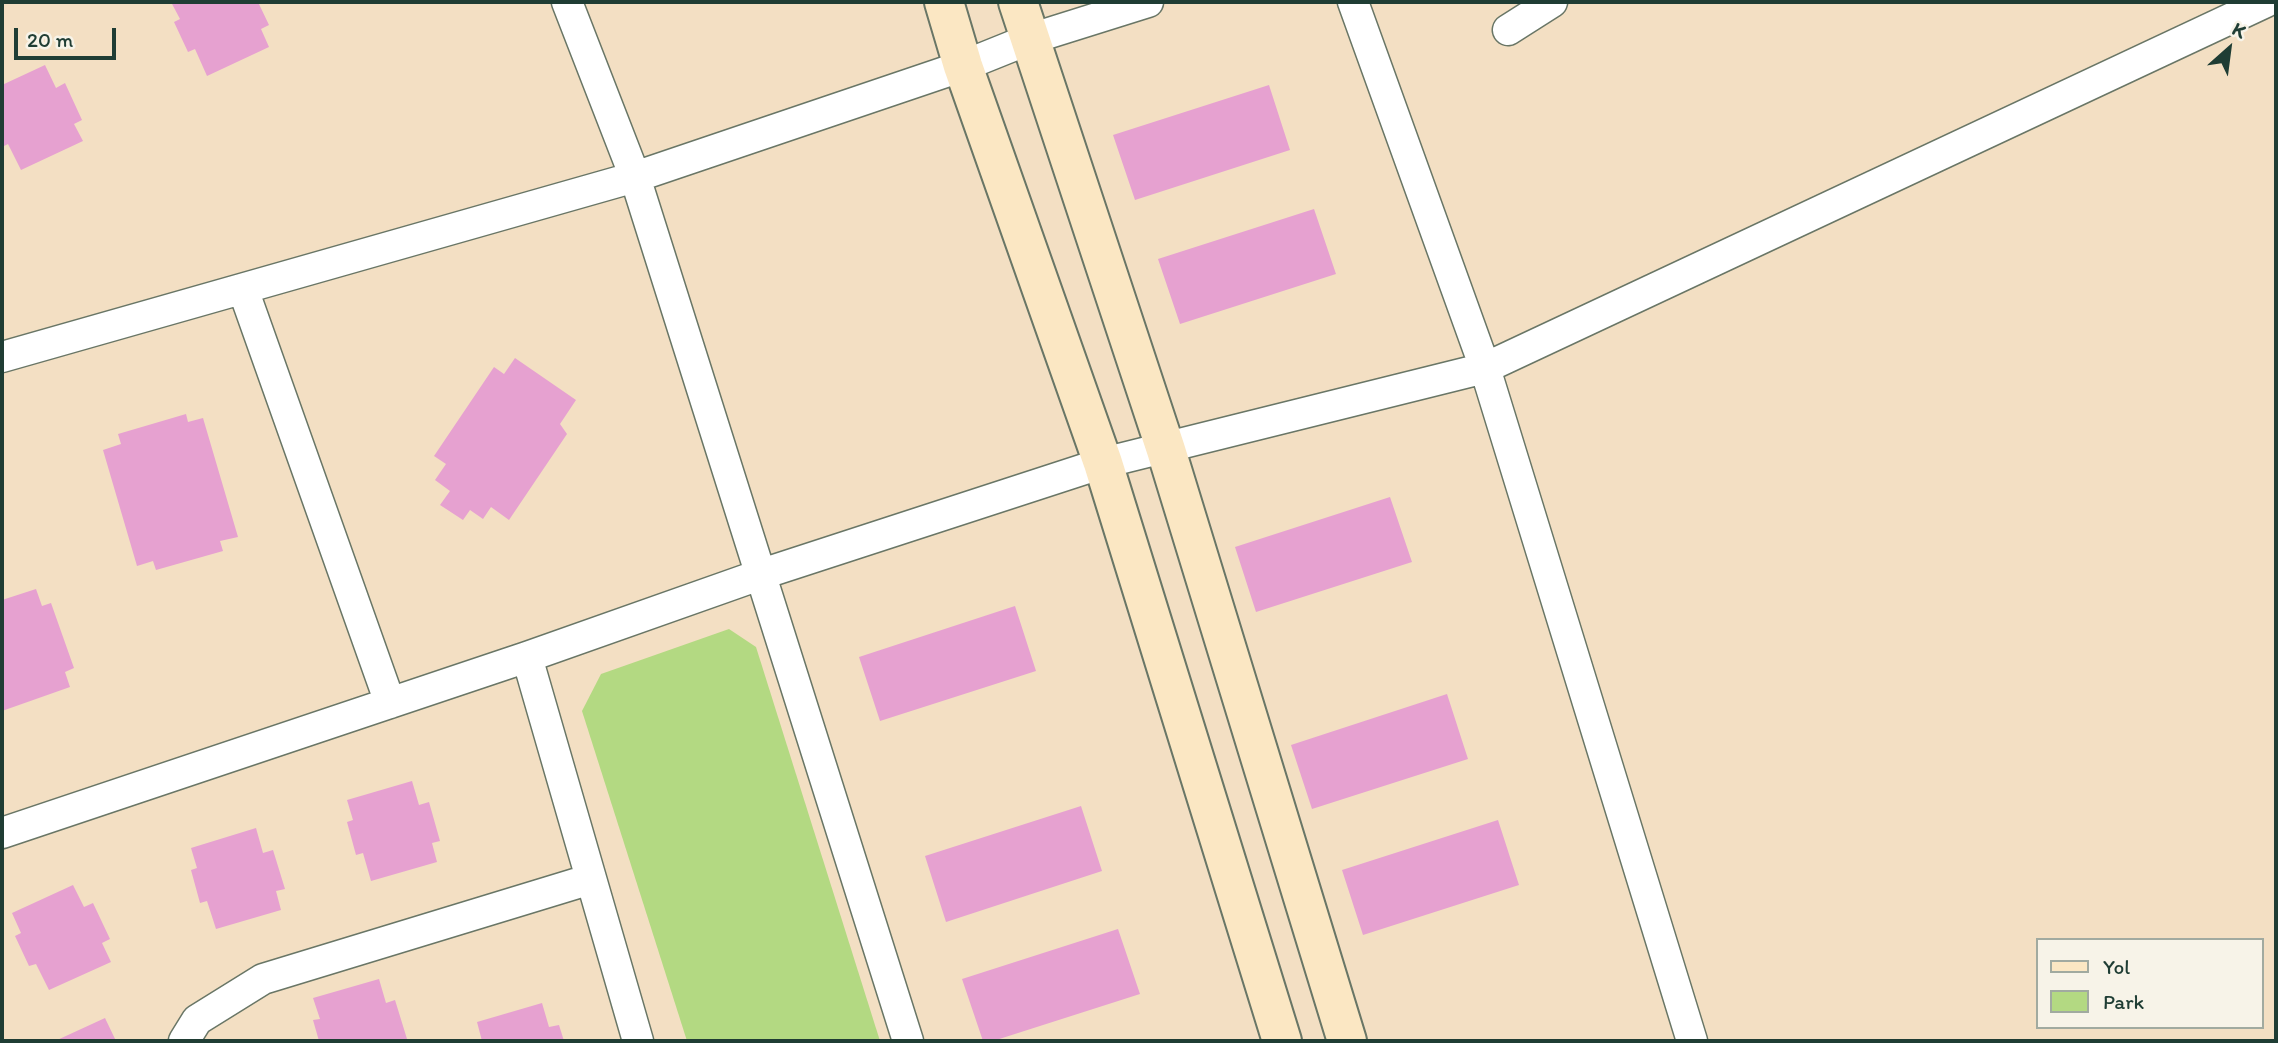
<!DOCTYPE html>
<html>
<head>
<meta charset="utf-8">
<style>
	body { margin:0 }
	#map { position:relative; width:2278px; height:1043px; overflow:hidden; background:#f3dfc3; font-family:Itim,sans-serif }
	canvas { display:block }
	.frame { position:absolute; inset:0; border:4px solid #1f3d34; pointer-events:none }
	.legend { position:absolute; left:2036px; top:938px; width:228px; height:91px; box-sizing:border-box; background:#f7f3e8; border:2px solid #a1aaa0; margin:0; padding:9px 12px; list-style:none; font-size:21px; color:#1f3d34 }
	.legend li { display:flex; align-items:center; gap:14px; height:35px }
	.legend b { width:35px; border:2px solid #a1aaa0 }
	.north { position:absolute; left:2194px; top:14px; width:70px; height:70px; -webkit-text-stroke:5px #f7f3e8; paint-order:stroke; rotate:28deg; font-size:19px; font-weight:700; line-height:28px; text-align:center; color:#1f3d34 }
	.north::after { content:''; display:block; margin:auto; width:24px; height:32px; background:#1f3d34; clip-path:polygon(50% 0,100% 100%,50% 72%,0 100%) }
	.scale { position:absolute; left:14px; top:28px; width:102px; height:32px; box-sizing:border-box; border:4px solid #1f3d34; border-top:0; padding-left:9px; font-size:21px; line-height:24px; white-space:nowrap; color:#1f3d34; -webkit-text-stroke:5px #f7f3e8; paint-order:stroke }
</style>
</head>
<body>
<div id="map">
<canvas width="2278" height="1043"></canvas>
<div class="frame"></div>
<ul class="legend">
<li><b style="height:9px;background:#fbe7c3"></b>Yol</li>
<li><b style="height:19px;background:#b3d982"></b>Park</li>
</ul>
<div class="north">K</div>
<div class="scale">20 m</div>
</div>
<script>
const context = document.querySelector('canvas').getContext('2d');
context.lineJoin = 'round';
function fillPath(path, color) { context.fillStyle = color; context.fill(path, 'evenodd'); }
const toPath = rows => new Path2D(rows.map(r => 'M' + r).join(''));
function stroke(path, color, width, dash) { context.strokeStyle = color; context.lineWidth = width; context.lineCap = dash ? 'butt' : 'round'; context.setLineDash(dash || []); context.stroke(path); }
const green = toPath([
	[729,629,756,647,880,1041,687,1041,582,711,601,674]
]);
const building = toPath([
	[171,2,258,2,269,25,261,29,269,47,207,76,195,49,188,52,174,22,180,19],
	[45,65,56,88,65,83,82,120,74,124,83,141,21,170,8,144,2,147,2,85],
	[1269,85,1290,150,1135,200,1113,135],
	[1314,209,1336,274,1180,324,1158,259],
	[515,358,576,400,560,424,567,434,509,520,491,507,483,519,470,510,463,520,440,505,450,491,435,480,446,464,434,456,494,367,504,374],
	[186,414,188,422,203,418,238,537,220,541,223,551,156,570,153,561,137,566,103,450,121,444,118,434],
	[1390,497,1412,562,1256,612,1235,547],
	[36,589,42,606,51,603,74,668,65,672,70,687,2,711,2,600],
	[1015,606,1036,671,880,721,859,657],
	[1447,694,1468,759,1312,809,1291,745],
	[412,781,419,805,429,802,440,841,432,843,437,862,371,881,363,853,356,855,347,822,353,820,347,800],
	[1081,806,1102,871,946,922,925,856],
	[1498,820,1519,885,1363,935,1342,870],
	[256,828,263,853,273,850,285,889,276,891,281,910,216,929,207,901,200,903,191,870,197,868,191,848],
	[73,885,84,907,93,903,110,939,102,943,111,962,49,990,36,964,29,966,15,936,21,933,12,913],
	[1118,929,1140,994,993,1041,983,1041,962,979],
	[379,979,386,1003,395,1000,407,1039,319,1041,313,1020,320,1019,313,998],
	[542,1003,549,1027,559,1025,564,1041,482,1041,477,1022],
	[105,1018,116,1041,55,1041]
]);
const street = toPath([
	[567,2,635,177,908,1041],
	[1353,2,1485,368,1692,1041],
	[1508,30,1552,2],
	[243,289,390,703],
	[2,357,635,177,963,66,1030,39,1148,2],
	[527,657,638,1041],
	[2,833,527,657,762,574,1103,463,1485,368,2266,2],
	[184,1041,197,1020,263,979,591,879]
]);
const secondary = toPath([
	[944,2,963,66,1103,463,1282,1041],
	[1018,2,1166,450,1347,1041]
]);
fillPath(green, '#b3d982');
fillPath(building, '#e6a1d0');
stroke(street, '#697666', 33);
stroke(secondary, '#697666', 42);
stroke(street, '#fff', 30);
stroke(secondary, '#fbe7c3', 38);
</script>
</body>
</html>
